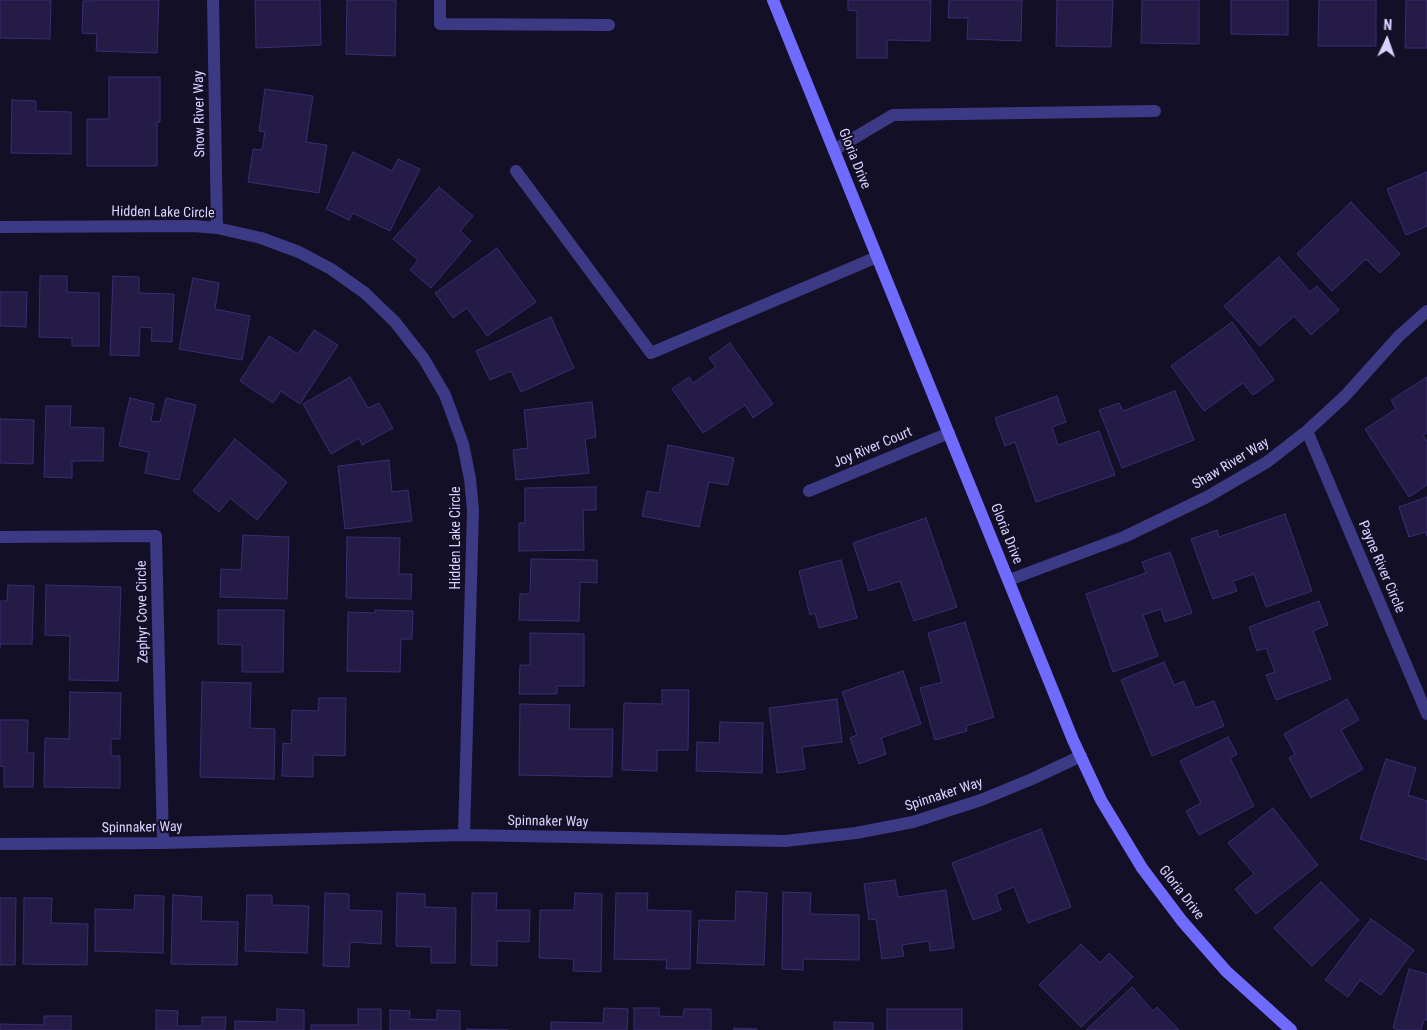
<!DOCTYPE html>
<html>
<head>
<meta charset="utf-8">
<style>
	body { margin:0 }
	#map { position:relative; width:1427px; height:1030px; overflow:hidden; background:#130f26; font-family:"Roboto Condensed",sans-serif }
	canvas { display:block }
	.north { position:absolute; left:1362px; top:15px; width:50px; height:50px; -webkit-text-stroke:4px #130f26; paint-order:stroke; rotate:3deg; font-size:14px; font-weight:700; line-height:20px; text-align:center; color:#d9d4ff }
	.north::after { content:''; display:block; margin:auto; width:18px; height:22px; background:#d9d4ff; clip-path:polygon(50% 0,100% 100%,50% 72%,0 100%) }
</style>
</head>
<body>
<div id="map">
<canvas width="1427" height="1030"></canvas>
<div class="north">N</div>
</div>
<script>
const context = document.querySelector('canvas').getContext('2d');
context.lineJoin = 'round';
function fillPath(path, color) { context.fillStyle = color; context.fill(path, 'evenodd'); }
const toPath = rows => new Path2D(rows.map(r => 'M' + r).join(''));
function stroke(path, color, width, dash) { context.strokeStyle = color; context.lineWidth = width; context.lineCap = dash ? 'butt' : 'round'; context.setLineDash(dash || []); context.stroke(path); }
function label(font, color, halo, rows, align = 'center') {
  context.font = font + ' "Roboto Condensed",sans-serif'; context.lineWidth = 4; context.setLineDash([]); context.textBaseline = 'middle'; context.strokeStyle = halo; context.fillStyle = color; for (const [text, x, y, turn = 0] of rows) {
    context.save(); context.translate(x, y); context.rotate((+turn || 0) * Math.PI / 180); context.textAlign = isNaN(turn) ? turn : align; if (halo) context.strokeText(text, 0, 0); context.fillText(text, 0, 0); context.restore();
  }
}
const building = toPath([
	[0,0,51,0,50,39,0,38,0,0],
	[92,0,159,0,157,53,96,51,97,34,82,33,83,1,92,1,92,0],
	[255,0,320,0,321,45,256,48,255,0],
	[347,0,396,0,395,56,346,54,347,0],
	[848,0,931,0,930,41,887,40,887,58,857,58,857,11,848,10,848,0],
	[949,0,1022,0,1021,41,967,39,968,18,948,18,949,0],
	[1057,0,1113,0,1111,47,1056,46,1057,0],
	[1142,0,1199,0,1199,44,1141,43,1142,0],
	[1231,0,1288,0,1288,35,1231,34,1231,0],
	[1319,0,1376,0,1376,46,1318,46,1319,0],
	[1406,0,1427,0,1427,48,1405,48,1406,0],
	[109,77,160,77,160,122,157,122,157,166,87,166,87,119,109,119,109,77],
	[265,89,313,96,306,142,327,145,319,193,248,182,253,149,262,150,265,132,259,131,265,89],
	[12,100,36,101,36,111,71,112,71,154,11,153,12,100],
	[353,152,392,171,398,159,420,169,390,231,353,213,349,220,326,209,353,152],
	[1427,172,1427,226,1406,235,1387,189,1427,172],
	[439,187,473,216,460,231,471,241,431,288,410,270,418,260,393,239,439,187],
	[1351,202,1400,254,1380,273,1366,259,1332,291,1297,254,1351,202],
	[497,248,536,302,487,336,467,308,453,318,435,293,497,248],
	[1279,257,1310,292,1317,286,1339,310,1311,335,1294,316,1260,346,1224,306,1279,257],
	[40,276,67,276,67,292,99,293,99,346,72,346,72,338,39,337,40,276],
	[113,276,139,277,139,293,174,294,172,342,151,341,152,328,140,327,139,356,110,355,113,276],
	[193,278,219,283,215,309,250,316,242,360,179,349,193,278],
	[0,292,27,292,26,327,0,326,0,292],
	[551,317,574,368,521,392,511,371,490,380,476,351,551,317],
	[1232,322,1274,380,1253,395,1243,383,1204,411,1171,366,1232,322],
	[314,330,338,345,300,404,281,391,273,403,240,381,269,336,298,354,314,330],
	[730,343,773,404,753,418,745,405,703,433,672,389,689,377,693,383,716,367,709,358,730,343],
	[350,377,368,408,379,403,393,428,362,445,359,438,331,454,303,404,350,377],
	[1427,377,1427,433,1423,435,1427,441,1427,485,1409,497,1365,429,1396,409,1391,400,1427,377],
	[1175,391,1194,440,1122,468,1099,410,1119,403,1123,411,1175,391],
	[1057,396,1066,422,1052,427,1058,445,1099,431,1115,475,1036,502,1015,442,1005,446,995,418,1057,396],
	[130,398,154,404,151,421,160,422,166,398,196,405,179,480,145,473,149,452,119,446,130,398],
	[592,402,596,437,585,439,589,473,516,480,513,450,528,448,524,410,592,402],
	[46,406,71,406,70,427,104,428,103,461,72,461,72,478,44,477,46,406],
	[0,419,34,420,33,464,0,463,0,419],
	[235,439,287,482,257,520,230,498,219,512,193,491,235,439],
	[668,445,734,458,728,485,709,482,699,527,642,516,647,491,659,493,668,445],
	[389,460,392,492,408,490,412,521,345,529,338,466,389,460],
	[596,487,596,510,583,510,584,550,519,551,519,523,525,523,525,488,596,487],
	[1427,497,1427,536,1426,532,1409,537,1399,507,1427,497],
	[1285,514,1312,591,1266,607,1254,574,1233,581,1237,591,1213,599,1191,539,1217,530,1219,537,1285,514],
	[926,518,957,607,914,621,900,581,869,591,853,543,926,518],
	[243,535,289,537,287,599,220,597,221,569,241,570,243,535],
	[347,537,400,538,399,574,412,574,411,599,346,598,347,537],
	[1170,552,1192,613,1165,622,1161,609,1143,615,1158,656,1113,672,1086,594,1146,573,1142,562,1170,552],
	[531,559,597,560,597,583,580,582,579,621,519,620,520,594,530,594,531,559],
	[841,560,857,618,819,628,815,613,810,615,799,571,841,560],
	[8,585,34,586,32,644,0,644,0,648,0,601,7,601,8,585],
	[46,585,121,587,118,681,69,680,70,636,45,635,46,585],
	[1319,601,1328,625,1313,631,1331,679,1276,700,1266,675,1275,672,1266,648,1257,651,1249,627,1319,601],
	[218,610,284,610,283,672,242,672,242,645,218,644,218,610],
	[375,610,413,611,412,639,401,639,400,672,347,671,348,612,375,613,375,610],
	[965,622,994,717,966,726,967,731,935,740,920,688,942,682,928,633,965,622],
	[530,633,584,634,584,686,557,686,557,694,519,694,520,665,530,665,530,633],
	[1164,662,1174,685,1184,681,1195,708,1214,701,1224,726,1152,756,1121,680,1164,662],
	[903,671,921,724,881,738,886,754,859,764,850,738,857,735,842,692,903,671],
	[202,682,251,683,250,728,275,729,274,779,200,777,202,682],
	[662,690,689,690,688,750,657,750,657,771,622,770,624,703,662,704,662,690],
	[70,692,121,693,120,739,111,739,111,756,120,756,120,788,44,787,45,738,69,739,70,692],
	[319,698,346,698,345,756,313,755,313,777,282,776,283,743,291,744,292,710,318,711,319,698],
	[837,699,842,742,802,747,805,769,777,773,769,708,837,699],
	[1347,699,1359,720,1341,730,1363,769,1311,798,1289,758,1295,754,1284,734,1347,699],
	[520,704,570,705,569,729,613,729,612,777,519,775,520,704],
	[0,720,28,720,27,753,34,753,33,787,4,787,4,767,0,766,0,720],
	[720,722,763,723,762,773,696,771,697,742,719,743,720,722],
	[1228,737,1237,754,1230,758,1254,806,1199,835,1186,811,1201,803,1180,761,1228,737],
	[1386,759,1416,768,1408,795,1427,801,1427,860,1360,839,1386,759],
	[1273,808,1318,865,1256,914,1235,889,1254,874,1228,843,1273,808],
	[1041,829,1071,907,1028,923,1014,887,996,894,1001,910,973,920,952,863,1041,829],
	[895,880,898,897,946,890,954,948,930,951,929,941,902,945,904,956,882,959,876,919,869,920,864,884,895,880],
	[1321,882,1359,920,1312,966,1274,928,1321,882],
	[736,891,767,893,764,965,697,963,699,920,735,921,736,891],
	[783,892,811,893,810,914,859,915,859,960,803,959,803,970,782,969,783,892],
	[325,893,349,894,349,910,382,911,381,944,350,942,349,967,323,966,325,893],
	[397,893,425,894,425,907,456,908,455,963,431,963,431,947,396,946,397,893],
	[472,893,497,893,496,910,530,910,529,942,497,941,497,966,471,965,472,893],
	[575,893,602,894,601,972,573,971,574,959,539,958,540,910,574,910,575,893],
	[616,893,648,893,647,910,691,911,690,969,666,969,667,960,614,959,616,893],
	[135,895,164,896,163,953,95,951,95,909,134,910,135,895],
	[173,895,202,897,201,921,238,922,237,965,171,964,173,895],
	[247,895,272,895,272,905,309,906,307,953,245,951,247,895],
	[0,898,16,898,15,965,0,965,0,898],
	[24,898,52,898,51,923,88,924,87,965,23,964,24,898],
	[1371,919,1414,950,1381,995,1360,980,1348,997,1325,980,1371,919],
	[1081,944,1100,963,1109,953,1133,977,1081,1027,1039,985,1081,944],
	[1409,969,1427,974,1427,1020,1424,1020,1421,1030,1398,1030,1393,1028,1409,969],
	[1132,987,1153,1011,1157,1007,1179,1030,1086,1030,1132,987],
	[604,1008,628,1009,627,1030,551,1030,551,1022,603,1023,604,1008],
	[634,1008,659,1008,659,1016,683,1017,684,1009,711,1009,711,1030,634,1030,634,1008],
	[277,1009,304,1010,304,1030,235,1030,235,1021,277,1022,277,1009],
	[358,1009,381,1009,381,1030,311,1030,311,1025,358,1025,358,1009],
	[887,1009,962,1009,962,1030,887,1030,887,1009],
	[156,1010,178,1011,177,1026,202,1026,202,1017,226,1017,225,1030,156,1030,156,1010],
	[390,1010,410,1011,409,1019,437,1020,437,1010,460,1011,460,1030,390,1030,390,1010],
	[44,1016,71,1016,71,1030,0,1030,0,1024,44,1025,44,1016],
	[834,1022,873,1023,873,1030,834,1030,834,1022],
	[734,1028,757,1029,757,1030,734,1030,734,1028],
	[467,1029,508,1030,467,1030,467,1029]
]);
const lane = toPath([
	[440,0,440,24,609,25],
	[834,150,893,115,1155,111],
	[516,171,651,353,877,257]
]);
const street = toPath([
	[213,0,217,228],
	[0,227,194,226,217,228,261,238,299,252,331,269,365,293,395,322,424,359,445,395,463,444,470,479,473,510,464,835],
	[1307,431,1427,714],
	[809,491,949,433],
	[0,537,156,536,163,843],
	[1009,580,1124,537,1207,497,1267,462,1307,431,1345,396,1399,336,1427,311],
	[0,844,163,843,464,835,785,841,856,833,913,822,981,800,1032,779,1081,756]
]);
const secondary = toPath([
	[773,0,1073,740,1101,800,1142,868,1182,921,1226,971,1291,1030]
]);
const streetNames = [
	["Snow River Way",200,114,-91],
	["Gloria Drive",854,159,68],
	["Hidden Lake Circle",163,213,1],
	["Joy River Court",873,448,-23],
	["Shaw River Way",1231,464,-31],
	["Gloria Drive",1006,534,68],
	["Hidden Lake Circle",456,538,-90],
	["Payne River Circle",1381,567,67],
	["Zephyr Cove Circle",143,612,-91],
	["Spinnaker Way",944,795,-18],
	["Spinnaker Way",548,822,1],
	["Spinnaker Way",142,828,-1],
	["Gloria Drive",1181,893,52]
];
fillPath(building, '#241b47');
stroke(building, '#3b2d73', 1);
stroke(lane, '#3d3a85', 12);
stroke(street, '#3d3a85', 12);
stroke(secondary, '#6f6bff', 12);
label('14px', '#d9d4ff', '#130f26', streetNames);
</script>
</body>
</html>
